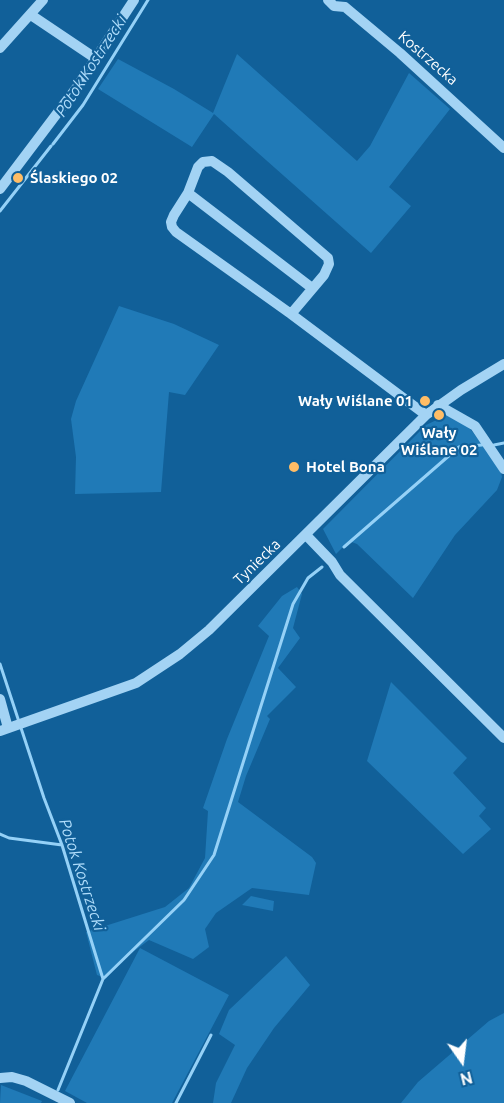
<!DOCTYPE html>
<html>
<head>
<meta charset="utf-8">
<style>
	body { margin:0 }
	#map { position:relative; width:504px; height:1103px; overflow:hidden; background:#116099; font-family:Ubuntu,sans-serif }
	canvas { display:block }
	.north { position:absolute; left:432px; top:1031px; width:60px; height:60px; -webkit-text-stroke:4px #116099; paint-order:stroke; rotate:166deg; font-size:16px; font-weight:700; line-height:24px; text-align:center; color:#fff }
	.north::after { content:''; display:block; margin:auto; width:21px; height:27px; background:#fff; clip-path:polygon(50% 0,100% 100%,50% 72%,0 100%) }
</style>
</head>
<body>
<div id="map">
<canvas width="504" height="1103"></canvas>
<div class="north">N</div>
</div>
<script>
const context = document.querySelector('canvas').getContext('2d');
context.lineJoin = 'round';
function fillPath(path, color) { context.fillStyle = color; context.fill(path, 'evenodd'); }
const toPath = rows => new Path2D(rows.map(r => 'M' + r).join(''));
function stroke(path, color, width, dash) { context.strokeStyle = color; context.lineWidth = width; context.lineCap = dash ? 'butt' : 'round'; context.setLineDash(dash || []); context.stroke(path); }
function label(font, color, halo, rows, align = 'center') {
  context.font = font + ' Ubuntu,sans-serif'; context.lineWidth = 4.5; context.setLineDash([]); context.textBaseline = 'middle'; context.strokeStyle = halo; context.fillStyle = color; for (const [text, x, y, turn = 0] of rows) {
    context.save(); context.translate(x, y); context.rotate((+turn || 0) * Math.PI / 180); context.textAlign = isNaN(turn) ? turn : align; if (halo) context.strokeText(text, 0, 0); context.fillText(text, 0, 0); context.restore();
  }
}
const green = toPath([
	[237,54,357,161,370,146,409,73,450,109,389,187,411,206,371,253,214,114,192,147,98,89,118,59,174,89,213,113],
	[119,306,174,324,219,345,185,395,169,392,161,492,75,494,76,457,71,419,76,401],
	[447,415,468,426,500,468,502,477,497,490,455,535,413,598,357,544,349,541,336,554,323,529,426,425],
	[297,587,302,594,293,628,300,638,278,668,296,687,267,716,270,719,246,776,238,802,312,857,316,863,309,895,252,888,216,913,205,929,209,947,193,959,149,940,122,960,106,978,97,975,86,932,165,907,189,888,205,858,208,811,203,808,227,739,269,636,258,626,282,596],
	[391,682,467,758,453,773,486,808,479,816,491,829,463,854,367,761],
	[251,896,274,901,273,911,242,905],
	[140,948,229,995,172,1103,87,1103,65,1091],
	[286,956,310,985,274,1028,247,1068,231,1103,213,1103,216,1083,235,1045,219,1034,229,1010],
	[504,1013,504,1103,401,1103,418,1082,489,1021],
	[1,1085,42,1101,41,1103,0,1103]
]);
const stream = toPath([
	[53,144,83,105,148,0],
	[0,211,51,146],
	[494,445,504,443],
	[344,547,459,447,482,445],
	[0,664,44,798,62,845,103,979,58,1090],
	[0,834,9,838,62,845],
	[103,979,184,900,214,855,293,604,308,578,322,567],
	[176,1103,211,1035]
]);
const minor = toPath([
	[328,0,334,6,345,7,400,53,504,148],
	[31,15,95,58],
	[0,48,43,0],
	[0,189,77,87,134,0],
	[188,193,312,288],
	[291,314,176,232,172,227,171,222,174,215,188,193,198,167,203,162,212,161,228,172,328,258,329,264,324,275,291,314,426,415],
	[438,405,475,426,504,469],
	[306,535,332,562,340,575,504,738],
	[0,699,8,728],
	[0,731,136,683,180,654,209,630,426,415,461,390,504,364],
	[0,1078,12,1077,26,1081,70,1103]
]);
const markers = [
	[18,178,6,"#ffbd66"],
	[425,401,6,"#ffbd66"],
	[439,415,6,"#ffbd66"],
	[294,467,6,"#ffbd66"]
];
const streetNames = [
	["Kostrzecka",428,58,41],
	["Tyniecka",257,562,-44]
];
const poiNames = [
	["Ślaskiego 02",30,178],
	["Wały Wiślane 01",413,401,"right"],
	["Wały",439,433,"center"],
	["Wiślane 02",439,450,"center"],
	["Hotel Bona",306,467]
];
const waterNames = [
	["Potok Kostrzecki",91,66,-57],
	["Potok Kostrzecki",82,875,72]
];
fillPath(green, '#207ab7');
stroke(stream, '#95d1f7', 3);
stroke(minor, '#a3d3f4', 10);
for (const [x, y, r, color] of markers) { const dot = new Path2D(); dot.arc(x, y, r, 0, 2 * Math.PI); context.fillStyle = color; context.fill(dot); stroke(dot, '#116099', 2); }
label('15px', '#fff', '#116099', streetNames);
label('bold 15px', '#fff', '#116099', poiNames, 'left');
label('italic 16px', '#b0ddfb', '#116099', waterNames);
</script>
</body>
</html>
